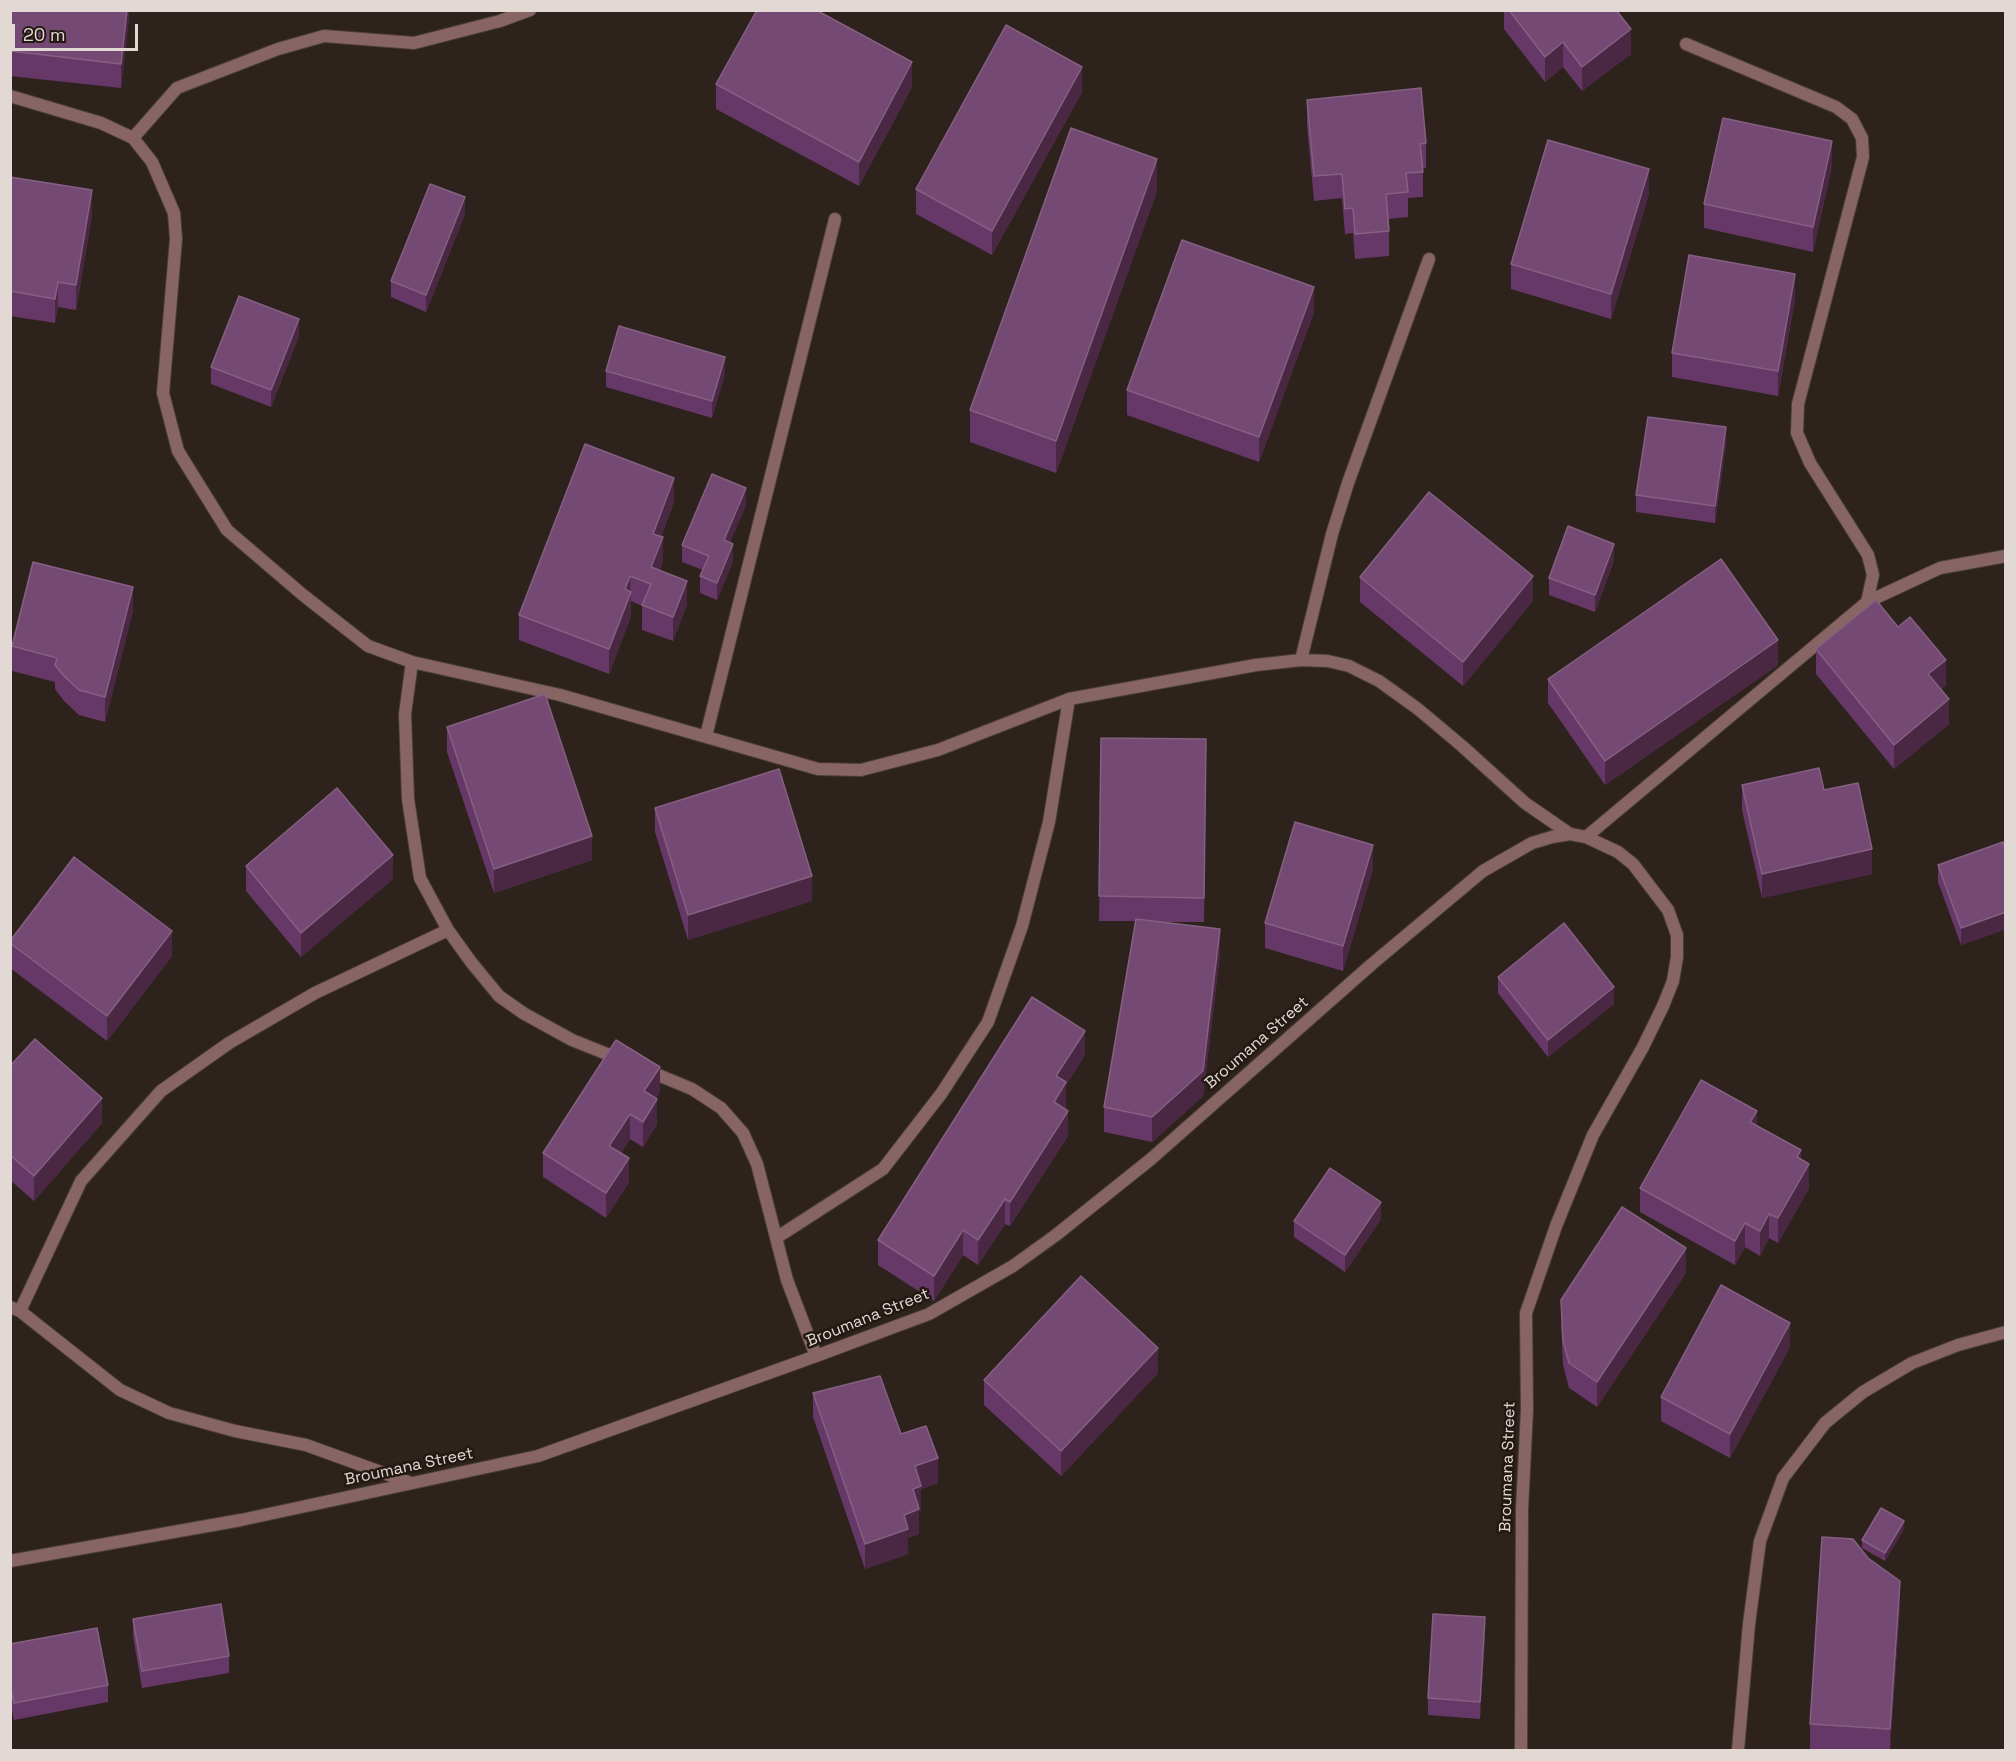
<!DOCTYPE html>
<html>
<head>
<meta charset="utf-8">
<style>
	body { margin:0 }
	#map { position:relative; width:2016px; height:1761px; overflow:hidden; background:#2e221c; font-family:"Space Grotesk",sans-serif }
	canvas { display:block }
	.frame { position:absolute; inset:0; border:12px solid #e2d9d5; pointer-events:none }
	.scale { position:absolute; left:12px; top:24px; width:126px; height:27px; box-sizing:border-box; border:3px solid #e2d9d5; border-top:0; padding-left:8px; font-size:18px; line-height:21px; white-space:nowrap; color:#e2d9d5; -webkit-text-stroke:4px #241813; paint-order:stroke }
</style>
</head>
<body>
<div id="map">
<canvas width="2016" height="1761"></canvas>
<div class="frame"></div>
<div class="scale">20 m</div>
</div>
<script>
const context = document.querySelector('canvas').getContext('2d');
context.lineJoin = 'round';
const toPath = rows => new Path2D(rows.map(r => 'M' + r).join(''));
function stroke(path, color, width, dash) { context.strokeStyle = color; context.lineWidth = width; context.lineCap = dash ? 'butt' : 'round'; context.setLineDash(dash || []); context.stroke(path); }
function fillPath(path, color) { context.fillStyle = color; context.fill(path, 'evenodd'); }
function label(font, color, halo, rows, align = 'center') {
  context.font = font + ' "Space Grotesk",sans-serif'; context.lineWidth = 5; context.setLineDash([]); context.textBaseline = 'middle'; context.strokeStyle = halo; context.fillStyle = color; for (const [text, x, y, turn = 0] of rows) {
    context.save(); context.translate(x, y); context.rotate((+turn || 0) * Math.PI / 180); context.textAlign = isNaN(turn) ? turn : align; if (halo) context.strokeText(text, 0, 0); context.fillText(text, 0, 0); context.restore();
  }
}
const minor = toPath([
	[10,96,101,123,133,138,152,162,174,213,176,239,163,393,178,451,227,530,303,595,368,646,412,662,560,695,818,769,861,770,938,750,1069,699,1256,665,1301,660,1328,661,1349,666,1379,681,1418,709,1462,746,1525,803,1570,834],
	[133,138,177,88,278,49,324,36,414,43,500,21,530,10],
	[1867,602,1940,568,2006,556],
	[1301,660,1332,534,1348,483,1429,259],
	[412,662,405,714,408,799,420,878,448,930,471,962,499,996,523,1013,572,1040,622,1060],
	[706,736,835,219],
	[1586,837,1867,602,1873,575,1868,555,1810,463,1797,433,1798,404,1863,157,1862,138,1852,119,1836,107,1686,44],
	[646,1070,692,1089,721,1108,743,1133,757,1164,787,1280,816,1356],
	[776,1238,883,1169,941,1094,988,1022,1022,926,1049,822,1069,699],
	[10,1307,20,1311,120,1390,169,1413,235,1431,306,1445,411,1483],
	[20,1311,81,1181,161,1091,229,1043,315,993,448,930]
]);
const tertiary = toPath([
	[10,1561,241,1520,538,1456,816,1356,929,1314,1013,1266,1056,1235,1151,1159,1372,964,1483,871,1532,843,1552,837,1570,834,1586,837,1618,852,1633,864,1668,910,1677,935,1677,957,1673,981,1663,1006,1643,1047,1593,1135,1556,1226,1526,1313,1527,1410,1522,1509,1521,1750],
	[1738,1750,1749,1624,1760,1541,1783,1478,1825,1423,1863,1392,1912,1363,1958,1345,2006,1332]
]);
const wall = toPath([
	[10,10,129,10,129,18,121,88,10,76],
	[1504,10,1616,10,1631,54,1582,91,1563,67,1545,82,1504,29],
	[716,84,912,87,859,186,716,109],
	[1082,92,992,255,916,214,916,189],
	[1307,100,1426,143,1426,168,1423,168,1423,197,1408,198,1408,217,1388,219,1389,231,1389,256,1355,259,1353,233,1345,234,1342,198,1314,201,1307,125],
	[1832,166,1813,252,1704,228,1704,204],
	[10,177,92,215,76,310,58,307,55,323,10,316],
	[1157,191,1056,473,970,442,970,410],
	[1649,194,1611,319,1511,289,1511,264],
	[465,214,426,312,391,297,391,281],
	[1795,299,1778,396,1672,377,1672,353],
	[1314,312,1259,462,1127,415,1127,390],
	[299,336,271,407,211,384,211,367],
	[606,371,725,374,712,418,606,387],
	[1726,444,1715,523,1636,512,1636,495],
	[674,502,661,537,663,562,660,570,687,605,673,641,642,630,642,606,631,601,631,616,609,674,519,640,519,615],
	[746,505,730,542,733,561,717,600,700,593,700,576,703,570,682,562,682,545],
	[1614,561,1595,612,1549,595,1549,578],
	[1360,577,1533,601,1463,686,1360,602],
	[133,611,105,722,79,715,64,701,55,689,55,682,12,671,12,646],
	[1816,649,1946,685,1941,689,1949,724,1894,769,1816,674],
	[1778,665,1605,785,1548,703,1548,679],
	[447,727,592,860,494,893,447,752],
	[1101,738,1206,739,1204,922,1156,922,1220,954,1203,1096,1152,1142,1104,1132,1104,1107,1136,921,1099,921],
	[1742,785,1824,790,1872,874,1762,898,1742,810],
	[655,808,812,901,688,940,655,832],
	[2006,851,2006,929,1961,945,1938,882,1938,865],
	[246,866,393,879,301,957,246,891],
	[1373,869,1343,971,1265,948,1265,923],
	[10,941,172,956,107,1041,10,968],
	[1498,977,1614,1004,1548,1057,1498,993],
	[1085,1055,1066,1085,1066,1107,1065,1109,1068,1136,1010,1226,1005,1224,978,1265,963,1255,934,1301,878,1265,878,1240],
	[10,1066,102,1123,34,1201,10,1180],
	[660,1092,656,1098,657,1124,643,1147,630,1139,621,1153,629,1182,606,1218,543,1177,543,1153],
	[1757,1125,1801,1159,1809,1188,1778,1243,1769,1238,1760,1256,1745,1247,1735,1265,1640,1212,1640,1188],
	[1381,1219,1345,1272,1294,1237,1294,1221],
	[1686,1273,1597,1407,1569,1388,1563,1365,1561,1324,1561,1300],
	[1790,1347,1730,1458,1661,1421,1661,1397],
	[1158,1373,1061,1476,984,1405,984,1380],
	[813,1393,901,1434,938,1483,921,1489,921,1511,919,1511,919,1534,908,1538,908,1554,865,1569,813,1417],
	[1904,1529,1885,1561,1862,1548,1862,1540],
	[1900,1605,1890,1750,1836,1750,1810,1749,1810,1724],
	[133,1619,229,1656,229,1673,142,1688,133,1636],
	[1485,1634,1480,1719,1428,1715,1428,1698],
	[10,1644,108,1685,108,1702,14,1720,10,1701]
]);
const shadedWall = toPath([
	[127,10,129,10,129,18,121,88,121,64],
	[1631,29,1631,54,1582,91,1582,67],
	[1563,42,1563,67,1545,82,1545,57],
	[912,62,912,87,859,186,859,162],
	[1082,67,1082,92,992,255,992,231],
	[1832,141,1832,166,1813,252,1813,227],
	[1157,159,1157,191,1056,473,1056,441],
	[1649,169,1649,194,1611,319,1611,294],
	[92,190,92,215,76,310,76,285],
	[465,197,465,214,426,312,426,295],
	[1795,274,1795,299,1778,396,1778,371],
	[58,282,58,307,55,323,55,299],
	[1314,287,1314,312,1259,462,1259,437],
	[299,319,299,336,271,407,271,390],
	[725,357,725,374,712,418,712,401],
	[1726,427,1726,444,1715,523,1715,506],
	[674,478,674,502,653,558,653,534],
	[746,488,746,505,724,556,724,540],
	[663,537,663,562,651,591,651,567],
	[733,544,733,561,717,600,717,583],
	[1614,544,1614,561,1595,612,1595,595],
	[630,576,631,616,609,674,609,649,625,589],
	[1533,576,1533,601,1463,686,1463,662],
	[687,581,687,605,673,641,673,617],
	[133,587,133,611,105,722,105,697],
	[1778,640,1778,665,1605,785,1605,761],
	[1946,660,1946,685,1928,699,1928,674],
	[1949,699,1949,724,1894,769,1894,745],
	[592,836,592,860,494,893,494,869],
	[1373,845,1373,869,1343,971,1343,946],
	[1872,849,1872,874,1762,898,1762,874],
	[393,855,393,879,301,957,301,933],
	[812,876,812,901,688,940,688,915],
	[2006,912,2006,929,1961,945,1961,928],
	[1220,929,1220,954,1203,1096,1152,1142,1152,1117],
	[172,931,172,956,107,1041,107,1016],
	[1614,987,1614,1004,1548,1057,1548,1040],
	[1085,1031,1085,1055,1066,1085,1066,1107,1054,1127,1054,1102,1056,1076],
	[660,1067,660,1092,644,1115,644,1091],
	[102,1098,102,1123,34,1201,34,1176],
	[657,1099,657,1124,643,1147,643,1122],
	[1068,1111,1068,1136,1010,1226,1010,1202],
	[1757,1111,1757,1136,1750,1122],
	[630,1114,630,1139,609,1171,609,1146],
	[1801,1150,1801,1175,1797,1157],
	[629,1158,629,1182,606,1218,606,1193],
	[1809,1164,1809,1188,1778,1243,1778,1218],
	[1005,1199,1005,1224,978,1265,978,1240],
	[1381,1202,1381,1219,1345,1272,1345,1255],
	[1769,1214,1769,1238,1760,1256,1760,1231],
	[1745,1223,1745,1247,1735,1265,1735,1241],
	[963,1230,963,1255,934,1301,934,1276],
	[1686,1248,1686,1273,1597,1407,1597,1382],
	[1790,1323,1790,1347,1730,1458,1730,1434],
	[1158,1348,1158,1373,1061,1476,1061,1451],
	[938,1458,938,1483,921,1489,921,1511,919,1511,919,1534,908,1538,908,1554,865,1569,865,1544,904,1515,913,1489,915,1466],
	[1904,1521,1904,1529,1885,1561,1885,1553],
	[1900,1581,1900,1605,1890,1750,1890,1729],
	[1485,1617,1485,1634,1480,1719,1480,1702]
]);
const building = toPath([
	[10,10,127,10,121,64,10,51,10,10],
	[757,10,816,10,912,62,859,162,716,84,757,10],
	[1509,10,1616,10,1631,29,1582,67,1563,42,1545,57,1509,10],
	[1006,25,1082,67,992,231,916,189,1006,25],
	[1421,88,1426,143,1420,144,1423,172,1406,173,1408,192,1386,194,1389,231,1355,234,1353,208,1345,209,1342,174,1314,176,1307,100,1421,88],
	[1723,118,1832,141,1813,227,1704,204,1723,118],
	[1071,128,1157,159,1056,441,970,410,1071,128],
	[1548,140,1649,169,1611,294,1511,264,1548,140],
	[10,177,92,190,76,285,58,282,55,299,10,291,10,177],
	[430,184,465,197,426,295,391,281,430,184],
	[1182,240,1314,287,1259,437,1127,390,1182,240],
	[1689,255,1795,274,1778,371,1672,353,1689,255],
	[239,296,299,319,271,390,211,367,239,296],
	[619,326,725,357,712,401,606,371,619,326],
	[1648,417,1726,427,1715,506,1636,495,1648,417],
	[585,444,674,478,653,534,663,537,651,567,687,581,673,617,642,605,651,584,630,576,625,589,631,592,609,649,519,615,585,444],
	[712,474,746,488,724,540,733,544,717,583,700,576,709,556,682,545,712,474],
	[1429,492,1533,576,1463,662,1360,577,1429,492],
	[1568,526,1614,544,1595,595,1549,578,1568,526],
	[1721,559,1778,640,1605,761,1548,679,1721,559],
	[33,562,133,587,105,697,79,690,64,676,55,665,57,658,12,646,33,562],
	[1876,600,1898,627,1910,617,1946,660,1928,674,1949,699,1894,745,1816,649,1876,600],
	[545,694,592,836,494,869,447,727,545,694],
	[1101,738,1206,739,1204,898,1099,896,1101,738],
	[1819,768,1824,790,1858,783,1872,849,1762,874,1742,785,1819,768],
	[779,769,812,876,688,915,655,808,779,769],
	[337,788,393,855,301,933,246,866,337,788],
	[1295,822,1373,845,1343,946,1265,923,1295,822],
	[2003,842,2006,851,2006,912,1961,928,1938,865,2003,842],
	[74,857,172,931,107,1016,10,943,10,941,74,857],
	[1136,919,1220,929,1203,1071,1152,1117,1104,1107,1136,919],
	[1564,923,1614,987,1548,1040,1498,977,1564,923],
	[1032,997,1085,1031,1056,1076,1066,1082,1054,1102,1068,1111,1010,1202,1005,1199,978,1240,963,1230,934,1276,878,1240,1032,997],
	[35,1039,102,1098,34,1176,10,1155,10,1066,35,1039],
	[616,1040,660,1067,644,1091,657,1099,643,1122,630,1114,609,1146,629,1158,606,1193,543,1153,616,1040],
	[1701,1080,1757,1111,1750,1122,1801,1150,1797,1157,1809,1164,1778,1218,1769,1214,1760,1231,1745,1223,1735,1241,1640,1188,1701,1080],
	[1330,1168,1381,1202,1345,1255,1294,1221,1330,1168],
	[1622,1207,1686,1248,1597,1382,1569,1363,1563,1340,1561,1300,1622,1207],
	[1081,1276,1158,1348,1061,1451,984,1380,1081,1276],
	[1721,1285,1790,1323,1730,1434,1661,1397,1721,1285],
	[880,1376,901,1434,926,1426,938,1458,915,1466,921,1486,913,1489,919,1509,904,1515,908,1529,865,1544,813,1393,880,1376],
	[1881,1508,1904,1521,1885,1553,1862,1540,1881,1508],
	[1822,1537,1853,1539,1868,1558,1900,1581,1890,1729,1810,1724,1822,1537],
	[221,1604,229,1656,142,1671,133,1619,221,1604],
	[1433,1614,1485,1617,1480,1702,1428,1698,1433,1614],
	[97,1628,108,1685,14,1703,10,1684,10,1644,97,1628]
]);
const streetNames = [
	["Broumana Street",1257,1043,-41],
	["Broumana Street",868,1318,-22],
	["Broumana Street",409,1467,-12],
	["Broumana Street",1508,1467,-88]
];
stroke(minor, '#4b3f3a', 14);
stroke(tertiary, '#4b3f3a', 14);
stroke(minor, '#886565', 12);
stroke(tertiary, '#886565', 12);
fillPath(wall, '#663867');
fillPath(shadedWall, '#4a2844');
fillPath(building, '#744973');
stroke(building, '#856082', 1.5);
label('16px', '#e2d9d5', '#241813', streetNames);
</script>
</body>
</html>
